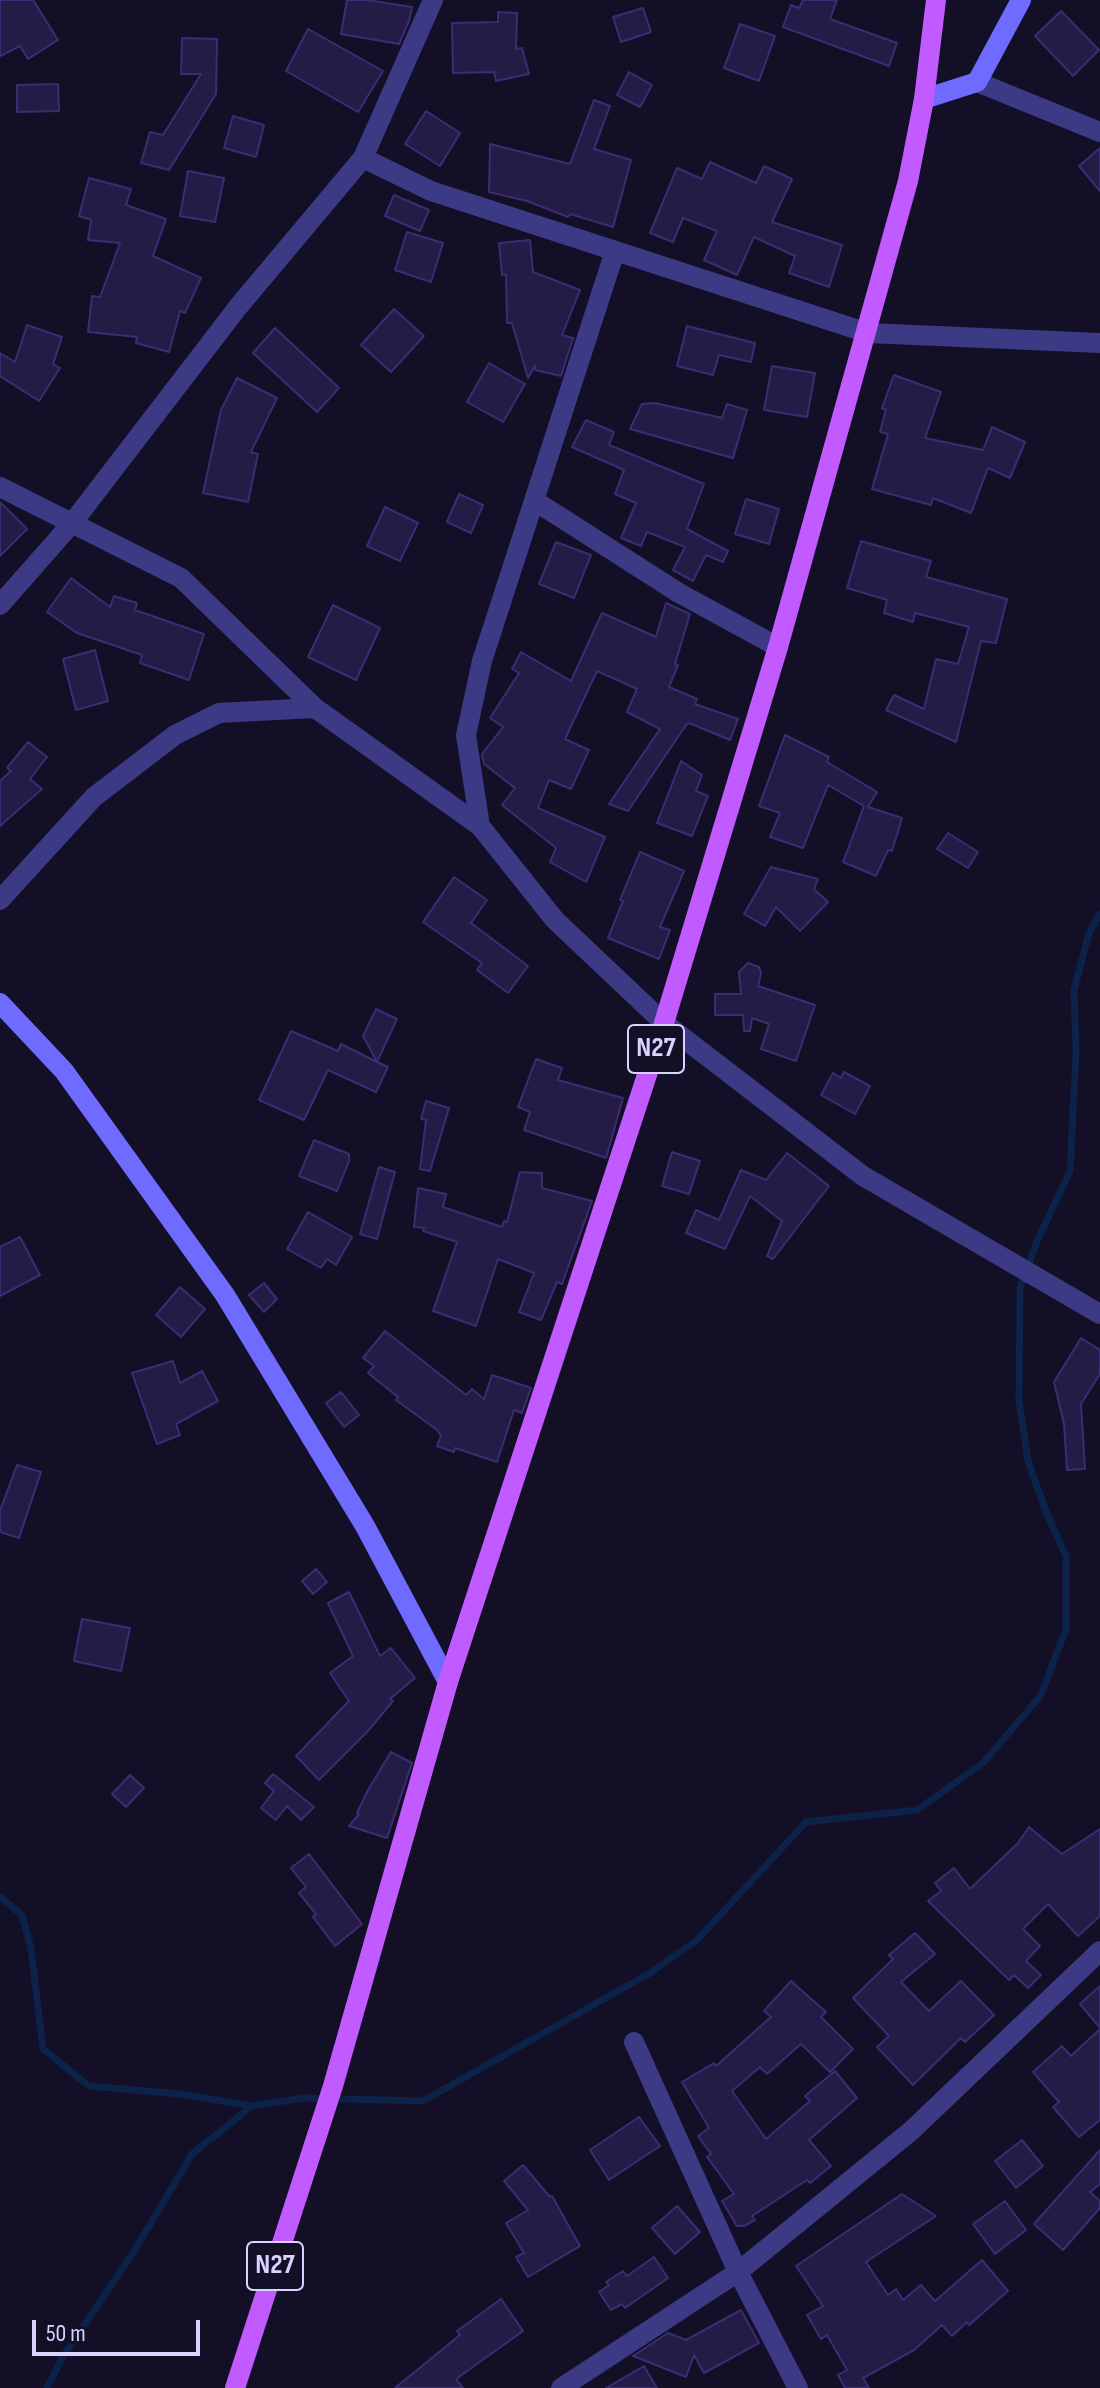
<!DOCTYPE html>
<html>
<head>
<meta charset="utf-8">
<style>
	body { margin:0 }
	#map { position:relative; width:1100px; height:2388px; overflow:hidden; background:#130f26; font-family:"Sofia Sans Condensed",sans-serif }
	canvas { display:block }
	.scale { position:absolute; left:32px; top:2320px; width:168px; height:36px; box-sizing:border-box; border:4px solid #d9d4ff; border-top:0; padding-left:10px; font-size:24px; line-height:28px; white-space:nowrap; color:#d9d4ff; -webkit-text-stroke:6px #130f26; paint-order:stroke }
</style>
</head>
<body>
<div id="map">
<canvas width="1100" height="2388"></canvas>
<div class="scale">50 m</div>
</div>
<script>
const context = document.querySelector('canvas').getContext('2d');
context.lineJoin = 'round';
const toPath = rows => new Path2D(rows.map(r => 'M' + r).join(''));
function stroke(path, color, width, dash) { context.strokeStyle = color; context.lineWidth = width; context.lineCap = dash ? 'butt' : 'round'; context.setLineDash(dash || []); context.stroke(path); }
function fillPath(path, color) { context.fillStyle = color; context.fill(path, 'evenodd'); }
function label(font, color, halo, rows, align = 'center') {
  context.font = font + ' "Sofia Sans Condensed",sans-serif'; context.lineWidth = 6; context.setLineDash([]); context.textBaseline = 'middle'; context.strokeStyle = halo; context.fillStyle = color; for (const [text, x, y, turn = 0] of rows) {
    context.save(); context.translate(x, y); context.rotate((+turn || 0) * Math.PI / 180); context.textAlign = isNaN(turn) ? turn : align; if (halo) context.strokeText(text, 0, 0); context.fillText(text, 0, 0); context.restore();
  }
}
const stream = toPath([
	[0,1897,22,1915,31,1949,43,2049,89,2086,180,2094,252,2106],
	[47,2388,62,2358,133,2253,192,2154,252,2106,303,2098,423,2101,650,1973,697,1940,806,1822,917,1810,983,1763,1041,1695,1066,1629,1066,1556,1047,1514,1028,1461,1019,1401,1020,1288,1038,1239,1070,1171,1076,1053,1074,990,1089,933,1100,914]
]);
const building = toPath([
	[0,0,33,0,58,40,28,59,20,46,0,56,0,0],
	[347,0,367,0,412,7,409,21,399,44,341,34,347,0],
	[803,0,837,0,830,19,897,43,889,66,783,27,791,5,799,8,803,0],
	[643,8,651,32,621,42,613,17,643,8],
	[1061,11,1099,50,1073,76,1035,36,1061,11],
	[498,12,517,13,516,49,522,48,529,74,496,81,494,72,453,73,452,23,498,22,498,12],
	[740,24,775,36,759,81,724,68,740,24],
	[308,29,383,71,358,112,286,71,308,29],
	[182,38,217,39,216,94,169,170,141,163,150,132,163,135,201,74,181,74,182,38],
	[629,72,652,85,640,107,617,95,629,72],
	[58,84,59,111,17,112,17,85,58,84],
	[594,100,610,106,594,149,631,160,613,227,570,214,568,217,527,201,489,192,490,144,570,164,594,100],
	[426,111,460,133,440,166,405,144,426,111],
	[233,116,264,125,256,157,224,148,233,116],
	[1100,148,1100,191,1079,166,1100,148],
	[710,162,756,183,764,166,792,179,772,222,842,245,829,287,789,273,795,256,754,237,737,275,704,260,717,231,683,218,673,242,650,233,677,168,702,179,710,162],
	[188,171,224,178,215,222,180,216,188,171],
	[89,178,131,189,126,205,166,219,153,256,201,278,185,313,180,311,169,352,136,343,137,337,88,332,92,296,100,297,120,243,88,240,91,220,79,216,89,178],
	[394,195,429,210,420,231,385,216,394,195],
	[407,232,443,243,431,282,395,270,407,232],
	[530,240,533,272,580,290,562,335,573,338,561,376,535,370,535,365,528,378,512,323,507,323,506,274,502,275,499,243,530,240],
	[394,309,424,336,391,372,361,345,394,309],
	[27,325,62,337,53,364,60,368,39,401,0,376,0,353,15,362,27,325],
	[687,326,755,343,751,362,719,355,713,375,677,366,687,326],
	[275,328,339,388,317,412,253,353,275,328],
	[489,363,525,384,503,422,467,402,489,363],
	[772,366,815,373,807,417,764,410,772,366],
	[894,375,941,392,925,438,983,450,992,427,1025,442,1010,478,988,468,971,513,933,498,931,505,872,489,888,434,880,432,886,410,882,408,894,375],
	[237,378,277,398,251,452,258,454,248,502,203,493,221,410,237,378],
	[655,403,722,418,727,404,747,410,733,458,630,429,642,404,655,403],
	[586,420,614,432,609,445,704,484,687,529,728,551,723,562,706,555,693,581,673,570,685,547,647,532,641,546,621,538,636,503,615,494,624,470,572,447,586,420],
	[459,494,483,505,471,533,447,522,459,494],
	[746,499,779,509,769,544,735,534,746,499],
	[0,502,27,529,0,556,0,502],
	[385,507,418,523,400,561,367,546,385,507],
	[861,541,931,561,926,577,1007,599,996,643,981,641,956,742,886,710,894,695,924,709,936,659,958,664,969,627,915,613,913,622,884,613,887,600,847,588,861,541],
	[556,542,591,555,574,598,539,584,556,542],
	[71,578,110,607,114,596,137,603,135,610,204,634,189,680,140,663,142,655,77,633,47,612,71,578],
	[666,603,690,614,675,664,678,665,669,687,697,699,695,704,738,719,730,740,689,723,686,725,628,811,609,804,660,729,627,712,637,689,597,671,565,739,589,750,571,789,549,780,538,808,605,837,586,882,550,862,556,848,502,805,515,788,484,764,482,754,503,727,490,718,519,673,512,669,521,652,571,681,602,613,656,637,666,603],
	[333,605,380,628,356,680,308,657,333,605],
	[95,650,108,701,76,710,63,659,95,650],
	[785,735,829,757,827,762,877,792,868,807,902,818,892,851,888,850,876,876,843,862,864,806,828,785,803,848,770,837,780,813,759,806,785,735],
	[28,742,47,757,30,779,42,789,0,826,0,781,11,771,7,768,28,742],
	[681,761,702,775,696,791,708,796,692,836,657,823,681,761],
	[948,833,978,852,968,868,937,849,948,833],
	[640,852,684,871,660,927,670,930,659,959,608,938,623,901,620,900,640,852],
	[771,867,818,879,814,889,828,902,800,931,776,907,765,926,744,914,771,867],
	[454,877,487,900,471,923,528,966,508,993,477,970,482,963,423,922,454,877],
	[748,963,759,967,761,973,758,986,815,1005,796,1061,761,1049,769,1024,752,1018,750,1031,744,1031,743,1015,715,1015,715,994,741,994,739,972,748,963],
	[376,1009,397,1019,377,1062,388,1067,376,1092,328,1070,304,1120,259,1100,291,1031,338,1051,341,1044,377,1062,363,1036,376,1009],
	[536,1059,562,1068,558,1080,623,1098,606,1158,524,1130,530,1112,518,1107,536,1059],
	[844,1072,870,1086,855,1114,821,1095,833,1073,841,1078,844,1072],
	[426,1101,449,1108,430,1171,420,1169,426,1120,421,1119,426,1101],
	[314,1140,349,1154,349,1161,337,1191,299,1176,314,1140],
	[672,1152,700,1161,689,1194,662,1186,672,1152],
	[787,1153,829,1186,773,1259,767,1256,782,1221,750,1196,725,1249,686,1233,696,1210,719,1220,741,1170,766,1180,787,1153],
	[379,1167,395,1172,377,1239,360,1234,379,1167],
	[520,1172,542,1173,542,1188,592,1201,562,1284,557,1282,541,1320,519,1312,534,1273,498,1259,476,1326,433,1311,457,1242,423,1231,424,1228,414,1227,418,1188,446,1194,443,1207,502,1227,504,1221,507,1222,520,1172],
	[308,1212,352,1237,336,1265,327,1259,321,1268,287,1249,308,1212],
	[20,1237,40,1275,0,1296,0,1247,20,1237],
	[264,1283,277,1299,264,1312,249,1295,264,1283],
	[180,1287,205,1309,181,1337,156,1315,180,1287],
	[385,1331,466,1395,472,1389,484,1399,492,1375,531,1388,522,1413,514,1410,497,1462,455,1448,454,1452,437,1446,441,1436,437,1430,396,1400,398,1397,368,1373,374,1366,363,1358,385,1331],
	[1081,1338,1100,1350,1100,1374,1081,1404,1085,1469,1067,1470,1064,1424,1054,1382,1081,1338],
	[173,1361,180,1383,202,1371,218,1401,176,1424,180,1435,157,1444,132,1373,173,1361],
	[341,1392,359,1415,344,1427,326,1403,341,1392],
	[17,1465,41,1472,19,1538,0,1532,0,1511,17,1465],
	[316,1569,327,1582,313,1594,302,1581,316,1569],
	[349,1592,380,1656,391,1648,415,1678,390,1699,393,1701,368,1731,319,1780,296,1756,349,1701,330,1673,353,1656,328,1603,349,1592],
	[82,1619,130,1628,121,1671,74,1661,82,1619],
	[391,1752,412,1763,387,1838,349,1826,359,1814,357,1813,368,1790,391,1752],
	[273,1774,314,1807,301,1820,287,1806,276,1820,261,1808,274,1791,265,1783,273,1774],
	[130,1775,144,1788,126,1807,112,1794,130,1775],
	[1029,1827,1062,1854,1100,1829,1100,1916,1078,1936,1048,1904,1023,1929,1040,1946,1026,1961,1041,1975,1028,1988,1014,1975,1009,1980,928,1901,941,1891,935,1883,954,1868,970,1889,1018,1843,1029,1827],
	[309,1854,362,1924,335,1946,313,1917,316,1914,299,1893,306,1887,291,1868,309,1854],
	[915,1933,935,1954,901,1982,929,2011,961,1981,994,2015,965,2042,961,2038,913,2085,877,2047,889,2036,853,1998,893,1959,889,1955,915,1933],
	[791,1981,826,2012,821,2017,853,2049,830,2072,801,2044,767,2074,760,2067,732,2091,766,2139,810,2101,805,2096,835,2071,857,2098,809,2140,831,2166,810,2183,807,2180,752,2216,755,2220,744,2226,737,2226,722,2201,734,2194,707,2157,711,2154,698,2136,709,2128,682,2082,714,2063,716,2066,771,2017,764,2011,791,1981],
	[1100,1986,1100,2028,1080,2004,1100,1986],
	[1100,2029,1100,2120,1079,2137,1053,2107,1059,2102,1033,2072,1062,2046,1071,2056,1100,2029],
	[639,2117,660,2146,609,2180,590,2150,639,2117],
	[1022,2140,1043,2166,1016,2188,995,2161,1022,2140],
	[1100,2150,1100,2184,1090,2192,1100,2201,1100,2208,1063,2250,1034,2224,1100,2150],
	[523,2165,550,2197,552,2196,580,2246,528,2277,516,2257,524,2253,506,2223,528,2210,504,2181,523,2165],
	[902,2194,936,2216,866,2262,888,2295,896,2289,903,2300,921,2285,935,2301,982,2260,1008,2291,969,2325,967,2322,952,2336,942,2325,914,2350,863,2378,869,2388,845,2388,838,2375,847,2370,827,2335,821,2339,807,2315,823,2306,796,2266,902,2194],
	[1005,2201,1026,2230,995,2254,973,2224,1005,2201],
	[677,2206,700,2232,675,2254,652,2228,677,2206],
	[654,2257,668,2278,625,2308,622,2304,611,2310,599,2292,609,2285,606,2282,623,2271,627,2276,654,2257],
	[501,2299,523,2331,456,2379,463,2388,395,2388,460,2335,457,2331,501,2299],
	[741,2310,759,2343,704,2373,694,2355,686,2377,633,2356,668,2333,686,2340,741,2310],
	[644,2366,657,2388,606,2388,644,2366]
]);
const street = toPath([
	[977,82,1100,132],
	[363,158,431,191,868,333,1100,343],
	[0,487,181,578,315,708,480,826,555,920,664,1023,863,1176,1100,1314],
	[535,501,679,593,778,647],
	[0,605,73,522,238,307,363,158,433,0],
	[480,826,466,735,482,661,615,251],
	[0,900,94,797,175,735,219,713,315,708],
	[634,2042,738,2272,798,2388],
	[561,2388,738,2272,911,2131,1100,1951]
]);
const secondary = toPath([
	[924,99,977,82,1021,0],
	[0,1003,64,1071,225,1295,365,1526,448,1682]
]);
const primary = toPath([
	[235,2388,333,2086,448,1682,664,1023,778,647,908,181,924,99,936,0]
]);
const shields = [
	[656,1049,56],
	[275,2266,56]
];
const shieldNames = [
	["N27",656,1049],
	["N27",275,2266]
];
stroke(stream, '#0c2248', 7);
fillPath(building, '#241b47');
stroke(building, '#3b2d73', 2);
stroke(street, '#3d3a85', 20);
stroke(secondary, '#6f6bff', 20);
stroke(primary, '#c25bff', 20);
for (const [x, y, w] of shields) { const box = new Path2D(); box.roundRect(x - w / 2, y - 24, w, 48, 6); context.fillStyle = '#130f26'; context.fill(box); stroke(box, '#d9d4ff', 2); }
label('bold 28px', '#d9d4ff', null, shieldNames);
</script>
</body>
</html>
